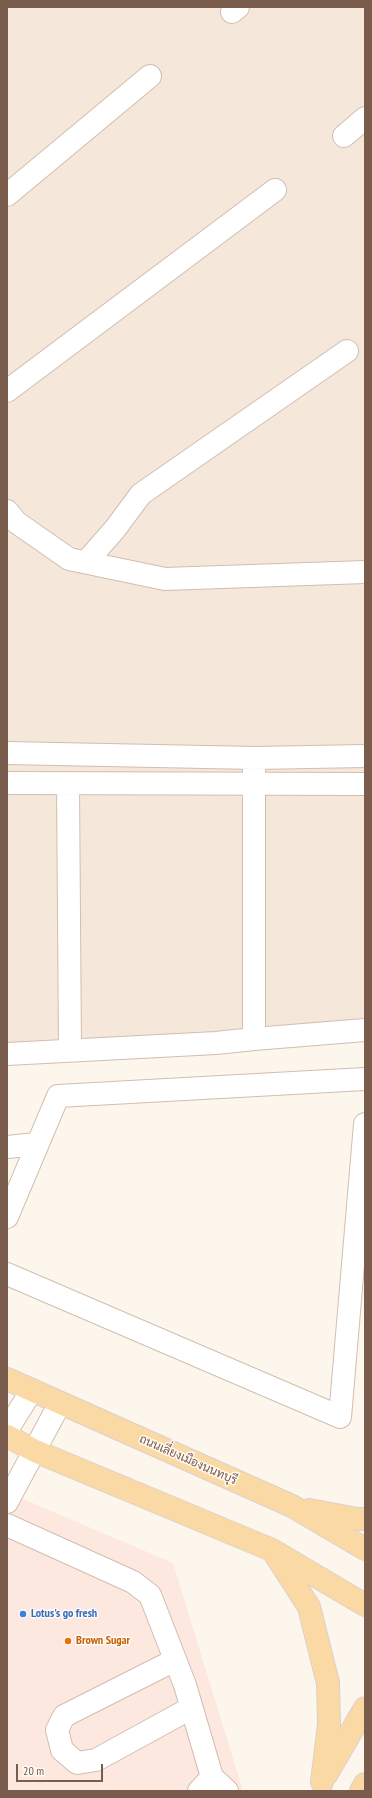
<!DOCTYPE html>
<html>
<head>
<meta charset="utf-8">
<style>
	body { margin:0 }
	#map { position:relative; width:372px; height:1798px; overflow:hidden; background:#fdf6ec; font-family:"PT Sans Narrow",sans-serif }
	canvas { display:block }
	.frame { position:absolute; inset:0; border:8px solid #7a5c4d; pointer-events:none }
	.scale { position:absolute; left:16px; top:1764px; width:87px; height:18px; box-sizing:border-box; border:2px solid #7a5c4d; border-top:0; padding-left:5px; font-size:12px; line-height:14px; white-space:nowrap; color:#7a5c4d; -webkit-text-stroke:3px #fffaf3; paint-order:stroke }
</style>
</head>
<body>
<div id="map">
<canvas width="372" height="1798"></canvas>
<div class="frame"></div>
<div class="scale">20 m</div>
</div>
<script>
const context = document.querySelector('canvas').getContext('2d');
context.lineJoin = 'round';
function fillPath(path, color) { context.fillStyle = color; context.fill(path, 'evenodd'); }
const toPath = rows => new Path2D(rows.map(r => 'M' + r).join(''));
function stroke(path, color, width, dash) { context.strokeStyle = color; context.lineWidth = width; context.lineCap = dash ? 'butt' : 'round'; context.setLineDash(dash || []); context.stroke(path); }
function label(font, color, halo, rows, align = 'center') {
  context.font = font + ' "PT Sans Narrow",Sarabun,sans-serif'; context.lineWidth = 3; context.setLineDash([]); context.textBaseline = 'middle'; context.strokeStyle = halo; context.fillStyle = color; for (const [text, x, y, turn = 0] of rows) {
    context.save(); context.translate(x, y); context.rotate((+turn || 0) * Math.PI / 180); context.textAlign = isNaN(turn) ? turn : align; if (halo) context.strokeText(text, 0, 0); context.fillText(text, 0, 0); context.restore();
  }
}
const residential = toPath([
	[7,7,365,7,365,1031,7,1057]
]);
const commercial = toPath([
	[7,1492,173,1563,243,1791,7,1791]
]);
const minor = toPath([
	[232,12,238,7],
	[344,136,365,118],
	[7,195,150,76],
	[7,391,275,190],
	[7,511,16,522,69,559,165,579,365,572],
	[86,562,115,529,141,494,347,351],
	[7,753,255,758,365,756],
	[7,783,365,784],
	[68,784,70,1050],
	[254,1039,254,769],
	[7,1054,216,1043,254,1039,365,1030],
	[7,1147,37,1144],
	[7,1217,58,1096,365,1079],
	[7,1274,340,1417,365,1124],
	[7,1430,32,1390],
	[7,1502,60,1403],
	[7,1525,133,1582,150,1595,185,1685,212,1777,199,1791],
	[175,1660,64,1716,57,1730,62,1750,77,1763,96,1760,191,1708],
	[212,1777,227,1791]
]);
const major = toPath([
	[7,1379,292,1506,365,1549],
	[7,1436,35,1451,272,1550,365,1605],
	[309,1510,357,1519,365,1519],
	[275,1554,309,1607,328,1683,329,1724,322,1782],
	[326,1775,365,1708],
	[361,1791,365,1784]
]);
const markers = [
	[23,1614,4,"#3f7fe0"],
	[68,1641,4,"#e8710a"]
];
const streetNames = [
	["ถนนเลี่ยงเมืองนนทบุรี",188,1460,24]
];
const shopNames = [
	["Lotus's go fresh",31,1614]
];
const foodNames = [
	["Brown Sugar",76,1641]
];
fillPath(residential, '#f5e8da');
fillPath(commercial, '#fde8e0');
stroke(minor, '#d1beb0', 24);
stroke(major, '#dad1cd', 24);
stroke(minor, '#fff', 22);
stroke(major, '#fbd9a5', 22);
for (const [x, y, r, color] of markers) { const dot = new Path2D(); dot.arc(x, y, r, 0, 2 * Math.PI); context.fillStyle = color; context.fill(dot); stroke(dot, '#fffaf3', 1.5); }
label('12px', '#7a5c4d', '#fffaf3', streetNames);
label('bold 12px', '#366cbe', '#fffaf3', shopNames, 'left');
label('bold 12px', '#c56008', '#fffaf3', foodNames, 'left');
</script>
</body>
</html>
